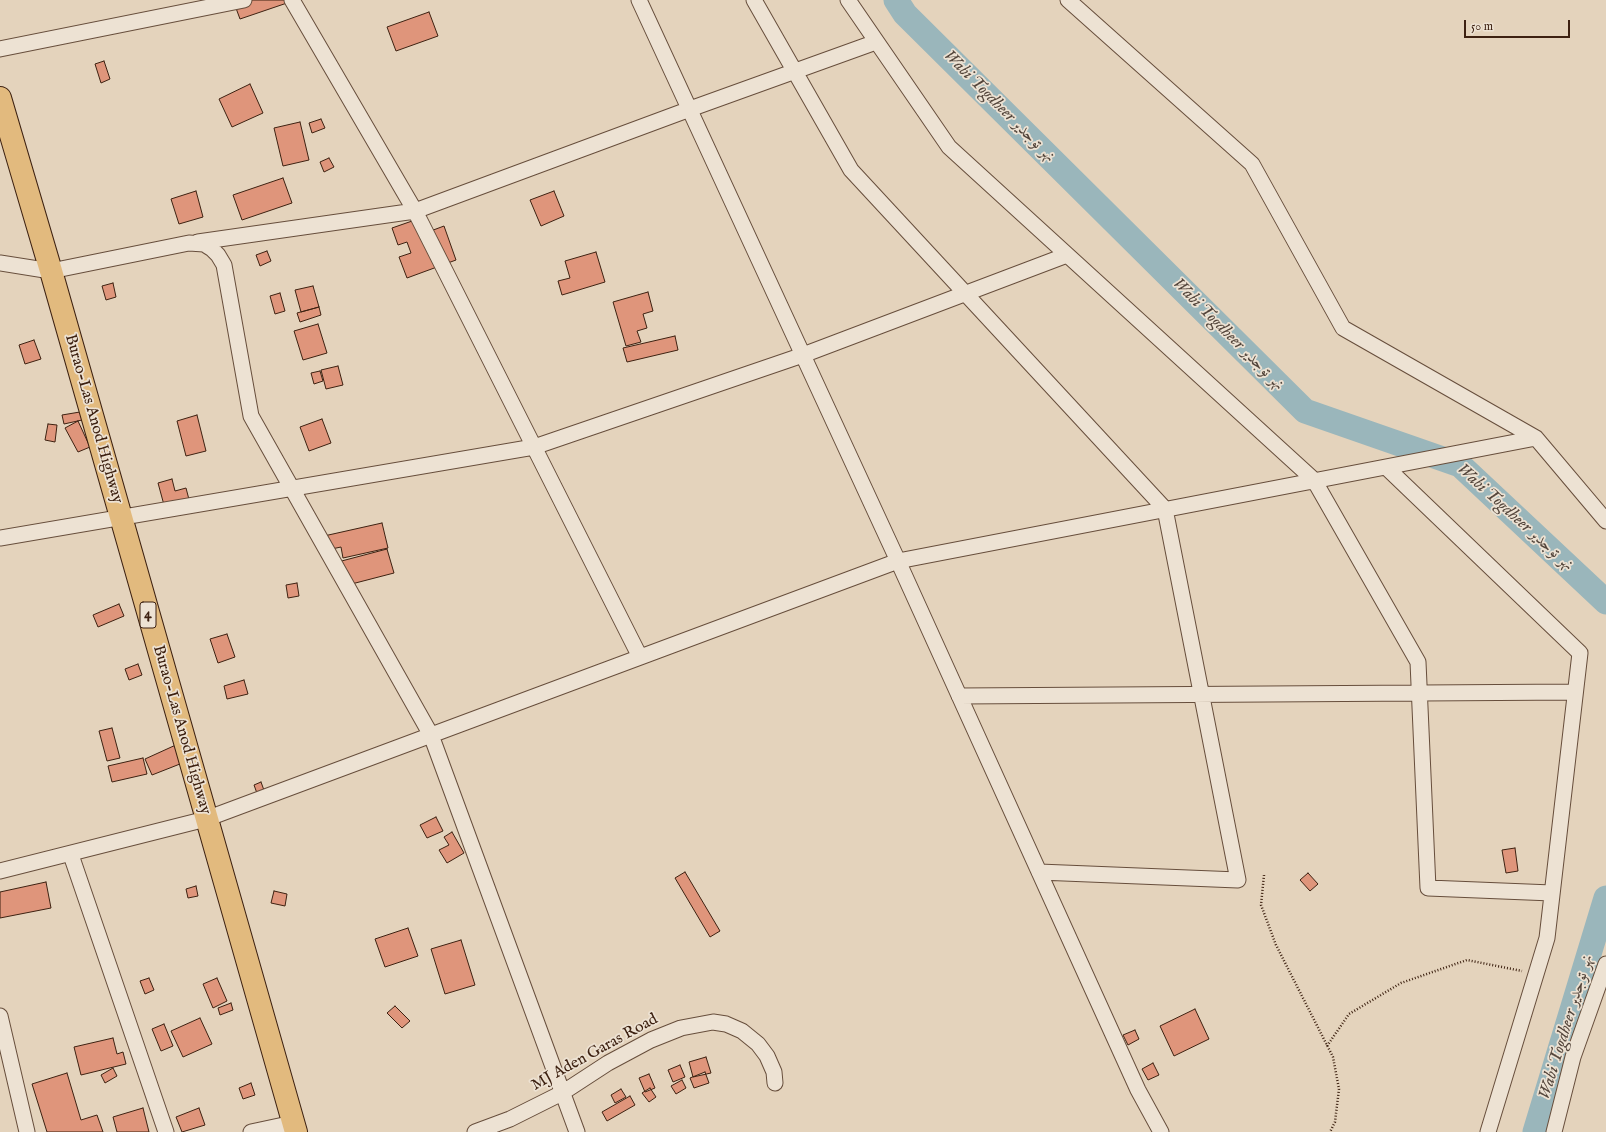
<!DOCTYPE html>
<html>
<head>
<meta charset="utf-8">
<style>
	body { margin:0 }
	#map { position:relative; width:1606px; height:1132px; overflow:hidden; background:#e4d3bc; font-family:"IM FELL English",serif }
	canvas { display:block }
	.scale { position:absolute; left:1464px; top:20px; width:106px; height:18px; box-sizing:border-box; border:2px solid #3d2111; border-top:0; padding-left:5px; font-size:12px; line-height:14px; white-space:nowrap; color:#3d2111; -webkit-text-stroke:3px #ede2d3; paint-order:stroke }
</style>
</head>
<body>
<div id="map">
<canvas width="1606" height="1132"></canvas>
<div class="scale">50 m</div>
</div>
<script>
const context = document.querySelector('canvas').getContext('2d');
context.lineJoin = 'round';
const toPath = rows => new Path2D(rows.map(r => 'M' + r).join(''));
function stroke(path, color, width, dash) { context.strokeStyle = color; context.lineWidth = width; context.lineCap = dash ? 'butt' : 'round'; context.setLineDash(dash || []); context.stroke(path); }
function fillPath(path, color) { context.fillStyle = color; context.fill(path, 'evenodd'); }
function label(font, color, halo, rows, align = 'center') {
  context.font = font + ' "IM FELL English",Amiri,serif'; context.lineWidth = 3.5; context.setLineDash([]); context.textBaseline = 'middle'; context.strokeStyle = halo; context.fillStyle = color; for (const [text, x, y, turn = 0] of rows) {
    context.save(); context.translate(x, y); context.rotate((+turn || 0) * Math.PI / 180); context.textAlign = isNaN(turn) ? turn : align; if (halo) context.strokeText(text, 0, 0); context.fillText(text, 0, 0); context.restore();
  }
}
const river = toPath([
	[896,0,905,14,1305,411,1460,465,1606,602],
	[1535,1132,1606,898]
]);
const building = toPath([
	[233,0,286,0,287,3,240,19,233,0],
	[429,12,438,36,396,51,387,27,429,12],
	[104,61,110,79,101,83,95,64,104,61],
	[250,84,263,113,232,127,219,99,250,84],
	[321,119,325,128,312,133,309,123,321,119],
	[300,122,309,160,283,166,274,128,300,122],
	[329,158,334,167,324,172,320,162,329,158],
	[283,178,292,203,242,220,233,195,283,178],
	[196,191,203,217,179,224,171,199,196,191],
	[554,191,564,216,541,226,530,200,554,191],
	[415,220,420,235,444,226,456,260,407,278,399,257,411,253,407,242,398,245,392,228,415,220],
	[267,251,271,261,260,266,256,255,267,251],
	[596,252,605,282,562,295,558,281,570,278,565,261,596,252],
	[113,283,116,297,106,300,102,286,113,283],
	[313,286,319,307,301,312,295,290,313,286],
	[648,292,653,311,643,314,647,328,637,331,641,342,626,346,613,302,648,292],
	[280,293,285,311,275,314,270,296,280,293],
	[319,307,321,315,300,322,297,313,319,307],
	[318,324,327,353,303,360,294,331,318,324],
	[675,336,678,350,627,362,623,348,675,336],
	[34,340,41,359,25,364,19,345,34,340],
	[338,366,343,385,326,389,321,370,338,366],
	[320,371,323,381,314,384,311,373,320,371],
	[80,412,82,420,64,424,62,415,80,412],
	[197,415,206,451,186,456,177,421,197,415],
	[322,419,331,443,309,451,300,427,322,419],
	[78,421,90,447,78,452,65,428,78,421],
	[48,424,57,425,55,442,45,440,48,424],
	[172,479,175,491,186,488,192,511,164,505,158,483,172,479],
	[382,523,388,548,343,558,341,547,327,550,324,536,382,523],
	[387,549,394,573,340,587,334,563,387,549],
	[297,583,299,596,288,598,286,585,297,583],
	[119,604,124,616,98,627,93,615,119,604],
	[227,634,235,657,218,663,210,639,227,634],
	[138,664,142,675,129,680,125,669,138,664],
	[244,680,248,694,227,699,224,686,244,680],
	[112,728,120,758,107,761,99,731,112,728],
	[178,744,185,762,152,775,145,759,178,744],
	[143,758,147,774,112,782,108,766,143,758],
	[261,782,265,793,258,796,254,785,261,782],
	[436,817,443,831,427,838,420,825,436,817],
	[452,832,464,853,447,863,439,850,449,845,444,837,452,832],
	[1515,848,1518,871,1506,873,1502,850,1515,848],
	[685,872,720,931,710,937,675,878,685,872],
	[1308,873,1318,884,1310,891,1300,880,1308,873],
	[46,882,51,908,0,918,0,892,46,882],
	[196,886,198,896,188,898,186,889,196,886],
	[274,891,287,894,285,906,271,903,274,891],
	[408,928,418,956,385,967,375,939,408,928],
	[461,940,475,985,445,994,431,949,461,940],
	[149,978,154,990,145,994,140,981,149,978],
	[217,978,227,1001,213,1008,203,984,217,978],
	[231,1003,233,1010,220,1015,218,1008,231,1003],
	[395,1006,410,1021,402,1028,387,1013,395,1006],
	[1195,1009,1209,1039,1174,1056,1160,1026,1195,1009],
	[200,1018,212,1044,183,1057,171,1031,200,1018],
	[164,1024,173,1046,161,1051,152,1029,164,1024],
	[1135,1030,1139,1039,1128,1045,1123,1035,1135,1030],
	[113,1038,117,1054,123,1052,126,1064,81,1075,74,1047,113,1038],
	[706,1057,711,1073,693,1077,689,1062,706,1057],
	[1153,1063,1159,1075,1148,1080,1142,1069,1153,1063],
	[680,1065,685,1077,673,1082,668,1070,680,1065],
	[113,1068,117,1076,105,1083,101,1075,113,1068],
	[705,1072,709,1083,694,1088,690,1078,705,1072],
	[67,1073,81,1120,97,1115,103,1132,47,1132,32,1084,67,1073],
	[649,1074,655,1088,645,1092,639,1078,649,1074],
	[682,1080,686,1088,676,1094,671,1086,682,1080],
	[251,1083,255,1095,243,1099,239,1088,251,1083],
	[650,1088,656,1097,649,1102,642,1093,650,1088],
	[621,1089,626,1097,615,1103,611,1095,621,1089],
	[630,1096,635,1105,607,1121,602,1112,630,1096],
	[143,1108,149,1132,117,1132,113,1117,143,1108],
	[199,1108,205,1125,182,1132,176,1117,199,1108]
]);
const path = toPath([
	[1264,875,1261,905,1276,945,1333,1057,1339,1089,1335,1122,1330,1132],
	[1327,1046,1349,1014,1401,983,1467,960,1522,971]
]);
const minor = toPath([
	[292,0,415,211,640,657],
	[639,0,898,561,1138,1090,1161,1132],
	[754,0,851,170,1165,509,1238,880,1039,872],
	[848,0,949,147,1314,480,1418,662,1428,888,1552,893],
	[1068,0,1252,164,1343,328,1536,438,1606,521],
	[0,49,244,0],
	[198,242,415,211,690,109,876,42],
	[0,263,51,271,189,243,204,244,212,249,218,255,224,265,251,416,431,735,577,1132],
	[1386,467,1580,653,1547,938,1488,1132],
	[0,538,534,447,803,355,1067,255],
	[959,696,1575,692],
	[71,855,166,1132],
	[0,871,206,819,898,561,1536,438],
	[0,1016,27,1132],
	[251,1132,293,1123],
	[475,1132,510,1119,562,1093,608,1063,651,1040,681,1028,713,1022,726,1024,742,1031,758,1044,767,1056,774,1072,775,1083],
	[1554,1132,1573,1057,1606,964]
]);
const highway = toPath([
	[0,98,51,271,296,1132]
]);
const shields = [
	[148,615,16]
];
const shieldNames = [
	["4",148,615]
];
const streetNames = [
	["Burao-Las Anod Highway",93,419,74],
	["Burao-Las Anod Highway",181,730,74],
	["MJ Aden Garas Road",595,1053,-29]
];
const waterNames = [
	["Wabi Togdheer نهر توجدير",999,107,45],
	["Wabi Togdheer نهر توجدير",1228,335,45],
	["Wabi Togdheer نهر توجدير",1515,518,42],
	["Wabi Togdheer نهر توجدير",1567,1027,-73]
];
stroke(river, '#9ab6bb', 25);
fillPath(building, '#df957b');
stroke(building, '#3d2111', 1);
stroke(minor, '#674e3c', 17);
stroke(highway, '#3d2111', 24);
stroke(path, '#3d2111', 2.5, [1, 2]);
stroke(minor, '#ede2d3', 15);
stroke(highway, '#e2ba7e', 22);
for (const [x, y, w] of shields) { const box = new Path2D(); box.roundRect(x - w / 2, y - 13, w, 26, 3); context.fillStyle = '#ede2d3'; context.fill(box); stroke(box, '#3d2111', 1); }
label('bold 15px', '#3d2111', null, shieldNames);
label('16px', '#3d2111', '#ede2d3', streetNames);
label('italic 17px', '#54463c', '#ede2d3', waterNames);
</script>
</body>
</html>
